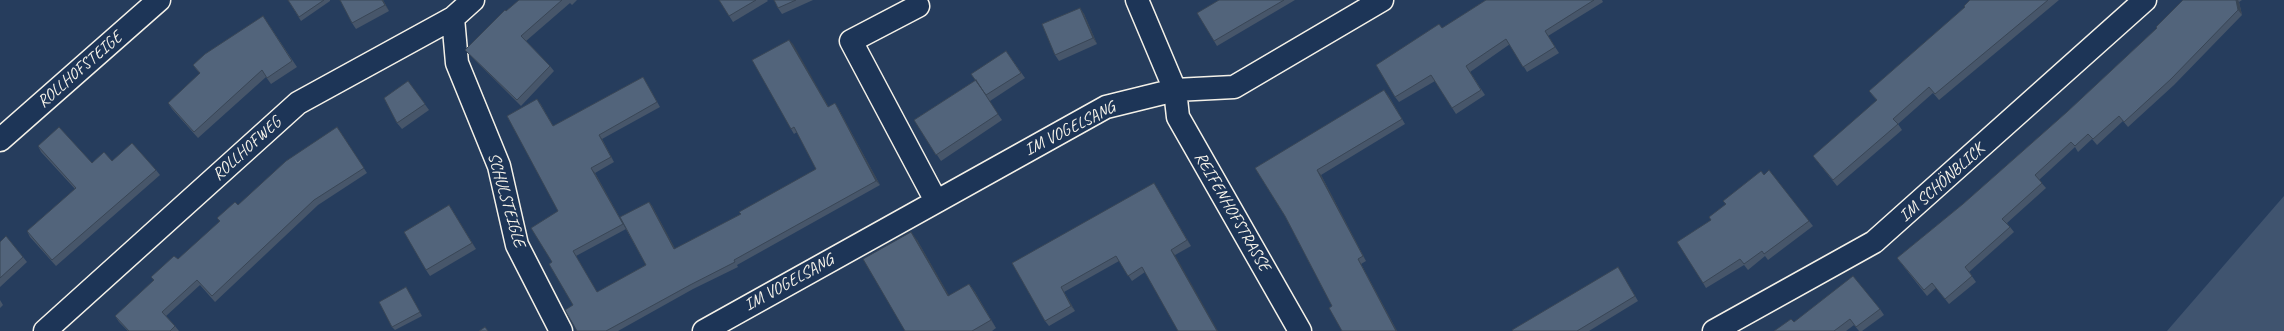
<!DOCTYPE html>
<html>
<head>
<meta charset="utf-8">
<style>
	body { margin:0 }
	canvas { display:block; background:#263d5d }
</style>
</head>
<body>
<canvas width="2284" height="331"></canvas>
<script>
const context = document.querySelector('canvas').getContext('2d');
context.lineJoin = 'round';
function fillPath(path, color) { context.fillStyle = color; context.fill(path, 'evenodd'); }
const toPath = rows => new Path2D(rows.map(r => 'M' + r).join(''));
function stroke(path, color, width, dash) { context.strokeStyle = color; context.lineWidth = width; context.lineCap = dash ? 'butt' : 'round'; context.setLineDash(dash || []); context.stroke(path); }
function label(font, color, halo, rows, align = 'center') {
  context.font = font + ' Caveat,sans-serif'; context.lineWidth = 3.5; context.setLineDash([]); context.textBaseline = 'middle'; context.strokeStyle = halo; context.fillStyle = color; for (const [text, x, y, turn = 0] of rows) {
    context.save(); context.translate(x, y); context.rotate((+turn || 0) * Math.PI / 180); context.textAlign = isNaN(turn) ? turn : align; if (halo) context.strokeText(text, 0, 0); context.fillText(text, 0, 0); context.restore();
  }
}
const green = toPath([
	[2284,196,2284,331,2167,331]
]);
const minor = toPath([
	[1137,0,1175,90,1178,117,1300,331],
	[918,6,851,41,936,201],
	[453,18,457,63,499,166,517,245,561,331],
	[0,140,159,0],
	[45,331,298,103,453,18,473,0],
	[704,331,1106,107,1175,90,1234,87,1382,0],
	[1714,331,1874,242,2145,0]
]);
const wall = toPath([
	[288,0,330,0,330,1,301,21],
	[383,0,389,11,356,29,352,23],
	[519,0,577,0,572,5,570,3,526,41,550,66,554,71,521,106,465,50],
	[719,0,767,0,768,1,733,22],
	[774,0,813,0,782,14,778,8],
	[1219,0,1295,0,1217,46,1214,41],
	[1486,0,1602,0,1603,2,1548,36,1559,53,1527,72,1510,44,1470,72,1485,95,1456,114,1435,81,1399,102,1395,97,1442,28],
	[1970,0,2059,0,1939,100,1933,93,1898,124,1902,130,1837,186,1813,156,1877,101,1869,91,1965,7],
	[2183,0,2242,0,2239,2,2242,15,2174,85,2128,127,2123,121,2097,145,2092,139,2078,152,2075,147,2039,180,2046,188,2007,223,2014,232,1969,272,1976,282,1949,304,1936,288,1927,296,1897,258,1963,204,2067,112,2157,28],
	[1080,8,1084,14,1097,44,1059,61,1055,55],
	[263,16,297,67,271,84,266,77,198,138,172,109,168,103,200,74,193,65],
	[789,40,828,106,838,108,880,185,737,265,738,267,693,289,618,331,577,331,573,305,552,262,558,211,540,103,553,126,643,77,660,107,602,139,614,162,595,173,626,229,649,202,652,206,675,249,741,214,816,169,797,132,794,134,791,129],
	[626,229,646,265,597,292,576,256],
	[1006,51,1025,78,990,101,987,98,1002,120,941,161,914,120,976,80],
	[408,81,429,110,402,129,397,123],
	[1388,95,1405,124,1321,175,1366,261,1361,264,1397,331,1342,331,1332,306,1285,216,1255,168],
	[337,127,367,173,318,205,215,302,200,285,166,316,175,326,179,331,128,331,119,322,115,316,154,281,151,277,178,259,220,222,217,218,238,205],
	[38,146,92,163,112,161,156,170,160,175,56,266,30,237,27,231,75,189,41,152],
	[1764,175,1809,221,1813,226,1768,260,1765,256,1748,270,1744,265,1706,288,1703,283,1711,221,1726,205,1723,201],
	[1157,188,1191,246,1145,272,1132,281,1119,261,1064,292,1075,311,1049,326,1045,321,1012,263],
	[449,205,476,249,430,276,426,270],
	[917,240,949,296,969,284,975,292,996,328,992,331,905,331],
	[0,242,23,257,27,262,0,287],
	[1621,272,1638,301,1589,331,1513,331],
	[406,287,422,316,395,330,392,327],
	[0,300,3,305,0,308],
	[1880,309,1884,315,1862,331,1859,331,1854,325,1846,331,1774,331,1794,322]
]);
const shadedWall = toPath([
	[382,0,383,0,389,11,385,5],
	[2236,0,2238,0,2239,2,2242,15,2238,10],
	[1080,8,1084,14,1097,44,1093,38],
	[789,40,793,44,831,111,828,107],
	[1384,90,1388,95,1405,124,1402,119],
	[835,103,838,108,880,185,876,181],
	[599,135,602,139,614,162,611,157],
	[591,168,595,173,626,229,623,224],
	[1317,170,1321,175,1366,261,1363,256],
	[1154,183,1157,188,1191,246,1187,240],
	[649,202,652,206,678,254,674,249],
	[449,205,453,211,476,249,472,243],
	[911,232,917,240,954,304,948,296],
	[1171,250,1175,255,1218,331,1217,331],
	[1358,259,1361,264,1397,331,1396,331],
	[969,284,975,292,996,328,991,320],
	[1061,287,1064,292,1075,311,1071,306]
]);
const building = toPath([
	[288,0,324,0,299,17,288,0],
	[340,0,382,0,385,5,352,23,340,0],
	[519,0,562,0,521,36,550,66,517,100,465,50,505,10,506,11,519,0],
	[719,0,756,0,729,16,719,0],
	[774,0,796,0,778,8,774,0],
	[1219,0,1284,0,1214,41,1197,13,1219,0],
	[1486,0,1594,0,1545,31,1555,47,1523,67,1506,39,1466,66,1481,90,1452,108,1431,75,1395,97,1376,65,1439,24,1442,28,1486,0],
	[1970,0,2048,0,1935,94,1929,87,1893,119,1898,124,1833,180,1813,156,1877,100,1869,91,1965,7,1964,6,1970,0],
	[2183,0,2236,0,2238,10,2171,79,2124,122,2119,116,2093,139,2088,134,2075,146,2071,142,2035,175,2042,183,2002,219,2010,227,1965,267,1972,276,1945,299,1932,283,1924,290,1897,258,1963,204,2067,112,2157,28,2156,27,2183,0],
	[1080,8,1093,38,1055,55,1042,24,1080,8],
	[263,16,292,61,267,78,262,70,194,132,168,103,200,73,193,65,205,54,263,16],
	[789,40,828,107,835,103,876,181,734,260,735,262,690,285,606,331,577,331,565,310,573,305,549,264,552,262,531,228,558,211,507,116,537,99,553,126,643,77,657,102,599,135,611,157,591,168,623,224,573,251,597,292,646,265,620,217,649,202,674,249,741,214,739,212,816,169,794,127,791,129,752,60,789,40],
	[1006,51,1021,73,986,95,971,74,1006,51],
	[976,80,998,114,936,155,914,120,976,80],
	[408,81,425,104,397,123,384,98,408,81],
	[1384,90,1402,119,1317,170,1363,256,1358,259,1396,331,1342,331,1329,308,1332,306,1285,216,1255,168,1384,90],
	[59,127,92,163,104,152,112,161,132,143,156,170,52,260,27,231,76,188,38,146,59,127],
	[337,127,364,168,314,200,212,296,197,280,162,312,175,326,170,331,129,331,115,316,154,280,151,277,174,256,178,259,220,221,217,218,235,202,238,205,286,161,337,127],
	[1769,170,1809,221,1764,254,1762,251,1744,264,1740,259,1703,283,1677,242,1711,220,1709,217,1726,204,1723,201,1761,171,1764,175,1769,170],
	[1154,183,1187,240,1171,250,1217,331,1178,331,1142,267,1128,276,1116,256,1061,287,1071,306,1045,321,1012,263,1154,183],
	[449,205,472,243,426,270,404,232,449,205],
	[911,232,948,296,969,284,991,320,972,331,905,331,863,259,911,232],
	[6,236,23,257,0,278,0,242,6,236],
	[1618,267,1635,296,1577,331,1513,331,1512,330,1618,267],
	[1853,276,1880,309,1856,327,1850,319,1834,331,1774,331,1791,319,1794,322,1853,276],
	[406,287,420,312,392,327,379,302,406,287],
	[485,327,488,331,479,331,485,327]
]);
const streetNames = [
	["ROLLHOFSTEIGE",80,70,-41],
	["IM VOGELSANG",1070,129,-27],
	["ROLLHOFWEG",247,149,-42],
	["IM SCHÖNBLICK",1942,183,-42],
	["SCHULSTEIGLE",506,200,74],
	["REIFENHOFSTRASSE",1232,212,60],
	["IM VOGELSANG",789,283,-29]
];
fillPath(green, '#40546f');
stroke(minor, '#f4f1e8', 25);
stroke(minor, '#1d3557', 22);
fillPath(wall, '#47566a');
fillPath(shadedWall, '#394656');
fillPath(building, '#52647b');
stroke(building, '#394656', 1);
label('17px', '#f4f1e8', '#1d3557', streetNames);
</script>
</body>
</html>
